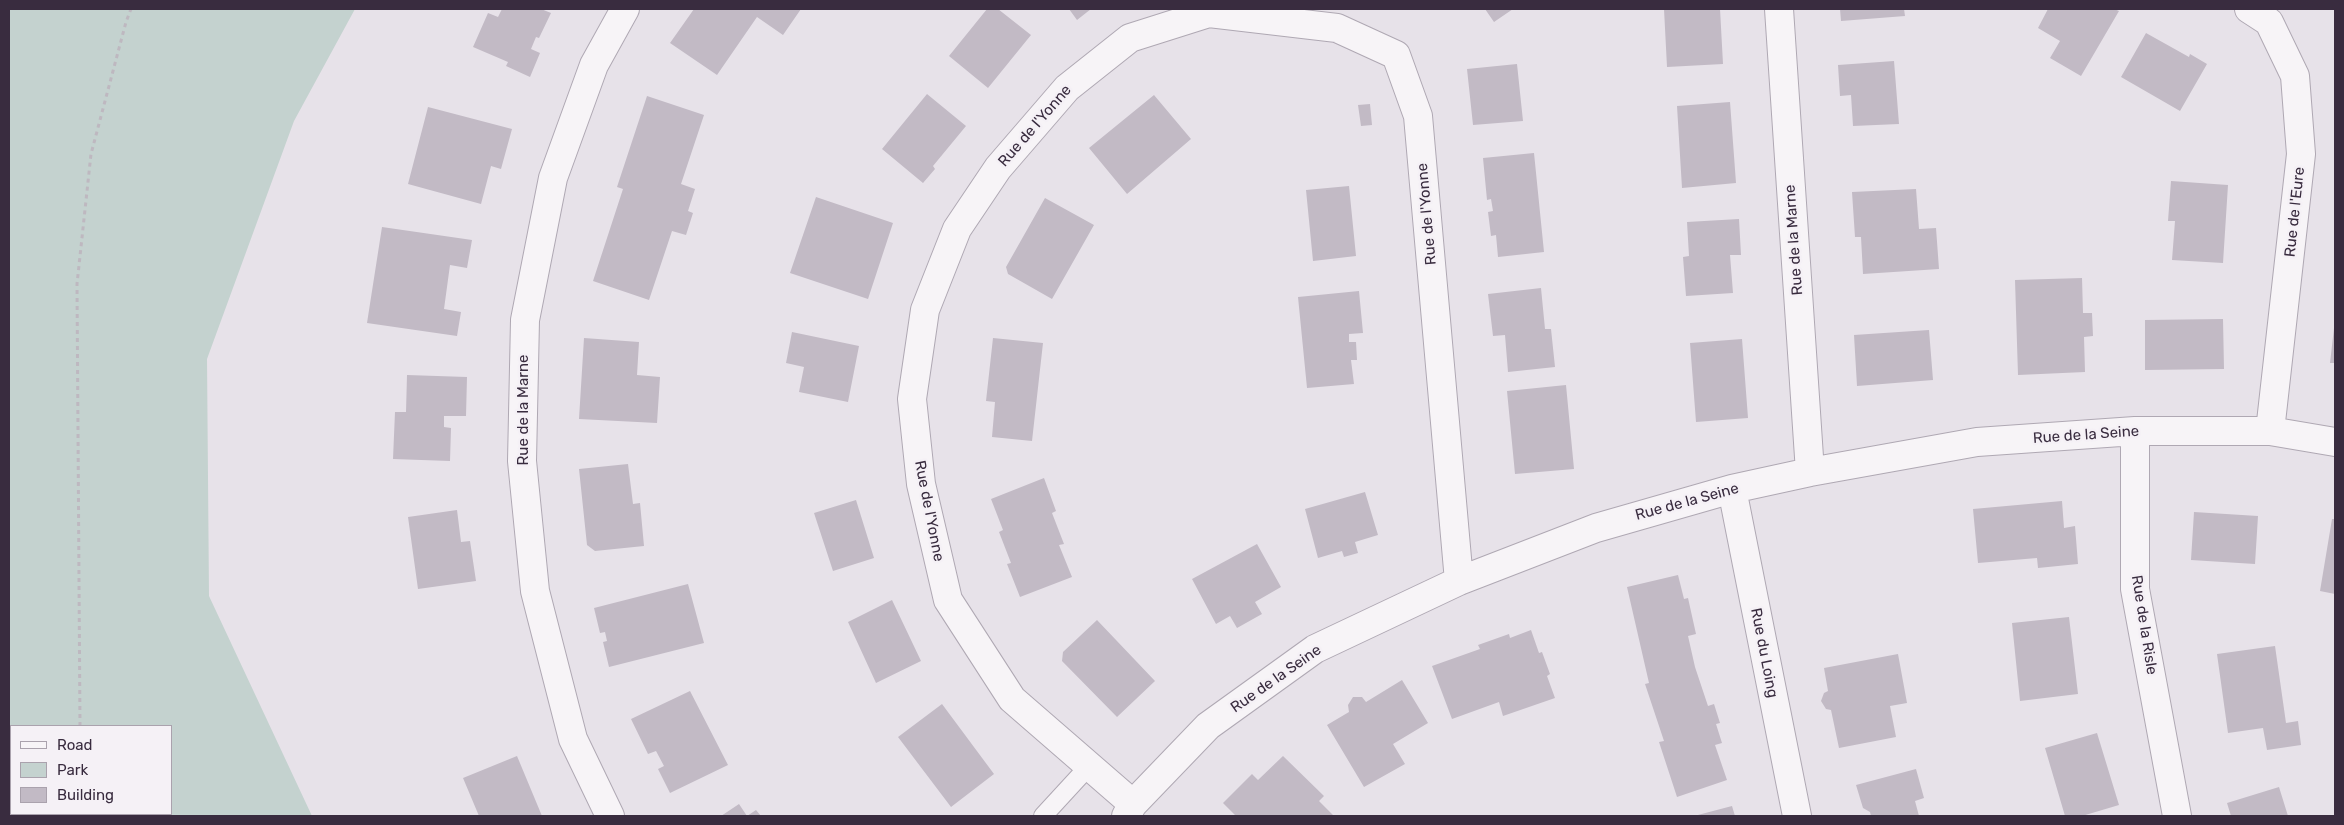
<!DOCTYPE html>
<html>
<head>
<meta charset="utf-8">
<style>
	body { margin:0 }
	#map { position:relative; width:2344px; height:825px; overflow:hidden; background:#e7e2e9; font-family:Rubik,sans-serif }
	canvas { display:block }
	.frame { position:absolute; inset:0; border:10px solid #392c3f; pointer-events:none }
	.legend { position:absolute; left:10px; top:725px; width:162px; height:90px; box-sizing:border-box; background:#f5f1f6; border:1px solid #aaa2ad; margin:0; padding:6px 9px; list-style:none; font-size:15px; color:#392c3f }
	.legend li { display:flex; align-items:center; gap:10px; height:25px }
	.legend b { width:25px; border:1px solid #aaa2ad }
</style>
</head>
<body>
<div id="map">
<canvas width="2344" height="825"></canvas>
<div class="frame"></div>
<ul class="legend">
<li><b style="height:6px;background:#f7f4f7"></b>Road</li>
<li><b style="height:14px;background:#c4d2cf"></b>Park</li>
<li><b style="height:14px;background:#c2bac5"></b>Building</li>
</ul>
</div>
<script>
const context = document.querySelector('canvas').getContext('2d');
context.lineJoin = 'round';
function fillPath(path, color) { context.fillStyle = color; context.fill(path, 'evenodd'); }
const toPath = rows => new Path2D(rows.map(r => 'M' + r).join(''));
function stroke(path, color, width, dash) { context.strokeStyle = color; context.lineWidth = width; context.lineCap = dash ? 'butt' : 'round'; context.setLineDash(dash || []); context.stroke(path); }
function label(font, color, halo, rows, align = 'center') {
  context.font = font + ' Rubik,sans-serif'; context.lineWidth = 5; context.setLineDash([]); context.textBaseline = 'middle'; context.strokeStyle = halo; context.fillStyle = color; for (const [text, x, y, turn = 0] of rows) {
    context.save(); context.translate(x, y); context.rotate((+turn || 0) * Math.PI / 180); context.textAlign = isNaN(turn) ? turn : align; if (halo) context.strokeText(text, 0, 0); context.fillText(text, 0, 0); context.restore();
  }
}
const green = toPath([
	[9,9,355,9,294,121,207,359,209,596,312,816,9,816],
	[11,726,171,726,171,814,11,814]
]);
const building = toPath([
	[502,9,541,9,551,13,539,38,536,37,531,49,540,53,530,77,506,66,508,62,473,47,488,13,498,17],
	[694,9,801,9,783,35,757,17,717,75,670,43],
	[987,9,998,9,1031,35,988,88,949,56],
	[1069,9,1091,9,1077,20],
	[1485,9,1513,9,1494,22],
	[1664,9,1720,9,1723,64,1667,67],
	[1840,9,1904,9,1905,16,1841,21],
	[2048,9,2114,9,2119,11,2081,76,2050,58,2060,41,2038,28],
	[2146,33,2189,57,2190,54,2207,64,2180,111,2121,77],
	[1894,61,1899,124,1853,126,1851,95,1840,96,1838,65],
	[1517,64,1523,121,1473,125,1467,69],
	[927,94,966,126,933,166,935,169,923,183,882,149],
	[1154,95,1191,139,1127,194,1089,148],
	[647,96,704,115,681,184,695,189,688,211,693,213,686,235,672,231,649,300,593,281,623,189,617,187],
	[1730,102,1736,183,1682,188,1677,106],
	[1370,104,1372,125,1361,126,1358,105],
	[428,107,512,129,501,169,491,166,481,204,408,184],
	[1534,153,1544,252,1498,257,1496,235,1491,236,1488,212,1493,211,1491,199,1487,200,1483,158],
	[2171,181,2228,185,2223,263,2172,260,2175,221,2168,221],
	[1349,186,1356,256,1313,261,1306,190],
	[1916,189,1919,229,1936,228,1939,269,1863,274,1861,237,1855,237,1852,192],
	[816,197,893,223,868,299,790,273],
	[1045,198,1094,225,1052,299,1008,274,1006,267],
	[1739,219,1741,255,1730,255,1733,293,1686,296,1683,257,1689,256,1687,222],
	[382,227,472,240,467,268,450,265,444,309,461,312,457,336,367,323],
	[2082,278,2083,313,2092,313,2093,336,2084,337,2085,372,2018,375,2015,280],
	[1541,288,1545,329,1551,329,1555,367,1508,372,1505,335,1493,336,1488,294],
	[1359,291,1363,333,1349,334,1349,342,1356,342,1357,360,1351,360,1354,384,1307,388,1298,297],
	[2223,319,2224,369,2145,370,2145,320],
	[2334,328,2335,328,2335,363,2330,363],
	[1929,330,1933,380,1857,386,1854,335],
	[792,332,859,346,848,402,799,392,804,367,786,363],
	[584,338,639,342,637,375,660,377,657,423,579,419],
	[993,338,1043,343,1032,441,992,437,995,402,986,401],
	[1742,339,1748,418,1696,422,1690,343],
	[407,375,467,377,466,416,444,416,444,427,451,428,450,461,393,459,395,412,406,412],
	[1566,385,1574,469,1515,474,1507,391],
	[628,464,633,504,640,503,644,546,595,551,587,545,579,469],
	[1044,478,1056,511,1052,513,1064,544,1059,545,1072,577,1020,597,1007,564,1011,563,999,532,1003,530,991,499],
	[1365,492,1378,535,1355,542,1358,553,1344,557,1342,551,1318,558,1305,509],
	[856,500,874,558,833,571,814,513],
	[2062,501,2064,528,2075,526,2078,564,2038,568,2037,558,1978,563,1973,509],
	[457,510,461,542,470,541,476,581,418,589,408,517],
	[2194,512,2258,516,2255,564,2191,560],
	[2332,519,2335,519,2335,594,2320,591],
	[1257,544,1281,587,1255,602,1262,614,1237,628,1230,616,1216,624,1192,579],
	[1678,575,1684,599,1688,598,1696,634,1688,636,1695,667,1708,706,1714,704,1720,723,1716,724,1722,743,1715,745,1727,780,1677,797,1659,742,1664,741,1645,684,1649,683,1627,587],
	[688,584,704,643,609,667,603,642,607,641,605,632,600,633,594,608],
	[892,600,921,661,876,683,848,622],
	[2069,617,2078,694,2020,701,2012,623],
	[1097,620,1155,681,1117,717,1062,661,1063,652],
	[1531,630,1539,653,1542,652,1550,674,1547,676,1555,698,1503,716,1499,702,1452,719,1432,666,1480,649,1478,645,1509,634,1510,638],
	[2275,646,2286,723,2298,721,2301,745,2267,750,2263,728,2228,733,2217,654],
	[1898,654,1907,703,1890,706,1896,737,1839,748,1831,710,1826,709,1821,701,1824,693,1828,691,1824,668],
	[1402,680,1428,723,1393,744,1405,764,1364,787,1327,725,1349,712,1348,705,1353,697,1362,697,1366,702],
	[690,691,728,765,670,793,658,769,664,766,656,751,648,754,631,719],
	[942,704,994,774,951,807,898,737],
	[2097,733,2119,805,2082,816,2065,816,2045,748],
	[517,756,542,816,479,816,463,778],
	[1283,756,1324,796,1319,801,1334,816,1236,816,1223,803,1252,774,1258,780],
	[1916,769,1924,798,1915,801,1919,816,1871,816,1870,812,1863,808,1856,785],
	[2279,787,2288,816,2231,816,2227,803],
	[739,804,747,816,756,810,761,816,721,816],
	[1732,806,1735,816,1694,816]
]);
const path = toPath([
	[80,726,77,284,91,154,126,22,131,9],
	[81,814,81,816]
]);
const service = toPath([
	[1043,816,1089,766]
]);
const minor = toPath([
	[1779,9,1810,472],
	[2249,9,2269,22,2295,76,2301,154,2270,431],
	[2135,431,2135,589,2177,816],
	[1732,489,1797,816],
	[1133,804,1012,699,948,600,921,484,912,399,925,310,957,229,998,168,1067,88,1130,38,1209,13,1337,28,1396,55,1418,116,1459,581],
	[610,816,573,739,535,591,522,461,525,320,553,178,594,65,625,9],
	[1126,816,1133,804,1208,726,1315,649,1459,581,1596,528,1732,489,1810,472,1977,442,2135,431,2270,431,2335,442]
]);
const streetNames = [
	["Rue de l'Yonne",1035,126,-49],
	["Rue de l'Eure",2295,212,-84],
	["Rue de l'Yonne",1427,214,-95],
	["Rue de la Marne",1794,240,-94],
	["Rue de la Marne",524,410,-90],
	["Rue de la Seine",2086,435,-4],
	["Rue de la Seine",1687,502,-15],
	["Rue de l'Yonne",929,511,79],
	["Rue de la Risle",2144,625,81],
	["Rue du Loing",1764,653,79],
	["Rue de la Seine",1276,679,-35]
];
fillPath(green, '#c4d2cf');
fillPath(building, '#c2bac5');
stroke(service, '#afa8b3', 20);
stroke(minor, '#afa8b3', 30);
stroke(path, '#beb8c0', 3, [4, 4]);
stroke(service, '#f7f4f7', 18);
stroke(minor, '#f7f4f7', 28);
label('15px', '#392c3f', '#f5f1f6', streetNames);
</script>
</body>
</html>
